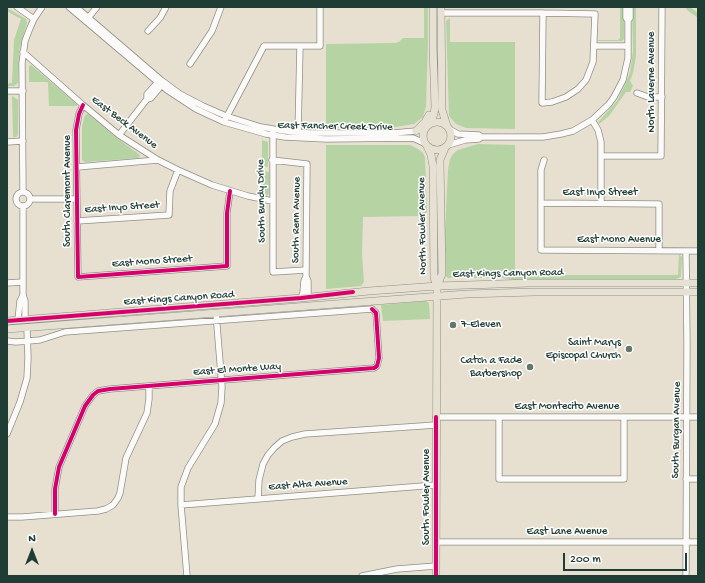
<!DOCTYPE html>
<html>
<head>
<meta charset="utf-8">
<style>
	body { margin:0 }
	#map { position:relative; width:705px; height:583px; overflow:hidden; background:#e7e0d1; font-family:"Gochi Hand",sans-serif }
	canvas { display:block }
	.frame { position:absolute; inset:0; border:8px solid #1f3d34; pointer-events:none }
	.north { position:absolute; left:12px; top:531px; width:40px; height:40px; -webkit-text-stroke:3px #fff; paint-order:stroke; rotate:0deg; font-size:11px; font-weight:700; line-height:16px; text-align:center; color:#1f3d34 }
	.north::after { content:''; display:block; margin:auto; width:14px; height:18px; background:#1f3d34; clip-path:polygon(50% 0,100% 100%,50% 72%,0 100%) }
	.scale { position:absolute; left:563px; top:553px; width:124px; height:18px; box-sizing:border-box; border:2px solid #1f3d34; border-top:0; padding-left:5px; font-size:12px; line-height:14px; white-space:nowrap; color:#1f3d34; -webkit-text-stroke:3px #fff; paint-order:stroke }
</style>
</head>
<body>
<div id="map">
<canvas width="705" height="583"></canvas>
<div class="frame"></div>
<div class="north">N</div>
<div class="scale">200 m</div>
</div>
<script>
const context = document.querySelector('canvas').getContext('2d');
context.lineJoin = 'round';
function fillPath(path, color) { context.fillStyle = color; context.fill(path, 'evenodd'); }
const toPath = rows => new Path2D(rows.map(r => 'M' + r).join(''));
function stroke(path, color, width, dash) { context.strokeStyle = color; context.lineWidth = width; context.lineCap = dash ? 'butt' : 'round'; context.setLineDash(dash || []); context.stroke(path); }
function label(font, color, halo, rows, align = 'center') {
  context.font = font + ' "Gochi Hand",sans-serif'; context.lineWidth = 3; context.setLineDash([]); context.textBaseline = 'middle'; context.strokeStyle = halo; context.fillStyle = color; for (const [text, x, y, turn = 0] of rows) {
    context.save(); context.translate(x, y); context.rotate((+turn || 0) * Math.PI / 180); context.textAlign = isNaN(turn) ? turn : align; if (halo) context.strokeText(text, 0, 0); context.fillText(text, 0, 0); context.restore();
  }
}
const green = toPath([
	[424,7,428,7,428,43,426,106,423,117,414,124,390,128,326,128,326,44,396,43,400,41,403,38,424,38],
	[620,7,624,7,624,39,622,41,598,41,598,40,618,40,620,38],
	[632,7,636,7,636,56,633,73,630,81,633,86,630,92,626,92,609,116,599,124,598,122,600,120,617,101,625,85,630,72,633,51],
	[685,7,690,7,698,13,698,18,687,10],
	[7,8,26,19,27,23,19,51,18,83,14,86,7,86,7,84,12,83,14,40,21,19,7,11],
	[450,18,450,42,515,42,515,129,466,128,456,124,449,116,446,21],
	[31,65,77,104,77,106,49,106,48,83,47,82,29,82,29,66],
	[12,96,18,100,18,135,16,137,13,137],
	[88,114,113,135,140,155,139,158,85,162,82,160,82,126,85,115],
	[262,140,268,142,268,167,262,166],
	[478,144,515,145,515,275,678,275,679,254,682,257,681,277,676,279,515,280,503,278,448,278,446,276,446,255,444,249,448,170,450,159,453,154,458,150],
	[326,145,410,145,418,149,423,153,425,158,427,212,424,216,363,217,362,254,364,282,361,286,326,289],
	[263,171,269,172,269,194,266,196,263,195],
	[426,301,429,303,430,319,383,321,381,305]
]);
const minor = toPath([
	[17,7,34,19],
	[69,7,167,90,196,109,224,122,266,134,285,137,326,139,413,138,424,143],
	[76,7,161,80,180,94,203,106,226,116,261,127,285,131,309,133,393,133,416,131,426,127],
	[441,13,543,13,595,14,593,62,586,80,578,89,566,97,552,102,542,103,543,13],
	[88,18,97,7],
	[628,20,630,18,630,7],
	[148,31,160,18,166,7],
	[594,46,628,46],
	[23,52,83,105,119,135,158,160,178,170,212,185,248,196,272,201],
	[190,64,212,31,221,7],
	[157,83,147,94,147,99,151,98,161,86],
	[7,91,23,91],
	[637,93,648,97,662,97],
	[83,105,79,114,76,130,78,277,227,266,227,213,230,191],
	[225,120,264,46,320,46,320,7],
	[592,120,598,130,601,142,601,203],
	[449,129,458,134,479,135,481,137,543,137,561,134,573,131,592,120,609,104,614,97,623,80,628,58,628,20,626,18,626,7],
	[273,132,273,272,306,270],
	[298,133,300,46],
	[119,135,147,99],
	[7,142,23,141],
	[448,145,465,140,479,139,481,137],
	[601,156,661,156,662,7],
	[272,160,307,164,306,276,308,281,308,297],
	[544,160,541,170,541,250,698,251],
	[77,167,158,160],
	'16 199a7 7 0 1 1 14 0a7 7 0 1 1-14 0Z',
	[23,192,22,63,25,41,30,28,34,19,42,7],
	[30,199,77,199],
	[541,203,659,204,659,250],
	[23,206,23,295,25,301,25,319],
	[77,221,169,215,170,191,178,170],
	[7,283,23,282],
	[301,298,303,293,304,281,306,276],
	[18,320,20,301,23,295],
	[7,341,16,342,40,340,65,332,372,309],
	[436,417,698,417],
	[499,417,499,479,624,479,624,417],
	[7,434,20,402,27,378,28,358,27,328],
	[686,479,698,479],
	[258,499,259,480,263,464,268,455,274,448,282,441,292,437,305,434,436,425],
	[181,505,436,485],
	[55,514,55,489,59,467,85,406,93,395,98,391,110,389,374,368,377,366,379,358,376,313,372,309],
	[7,517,22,517,98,511,106,509,113,505,118,498,120,493,126,458,147,413,149,399,149,386],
	[436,542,698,542],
	[187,576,181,505,181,487,188,468,215,424,221,403,222,387,216,313],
	[362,576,397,569,436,566],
	[686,576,687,343,686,251]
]);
const major = toPath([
	[441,7,442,110,447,126],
	'423 136a14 14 0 1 1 28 0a14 14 0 1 1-28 0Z',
	[429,124,434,114,435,107,433,47,433,7],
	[416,131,425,122,429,115],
	[427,146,431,155,433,166,434,278,437,286,436,576],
	[437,286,442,274,440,160,445,148],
	[7,321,301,298,369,291,437,286,529,283,698,283],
	[7,329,467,294,534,292,698,292]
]);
const cycleway = toPath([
	[83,105,79,114,76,130,78,277,227,266,227,213,230,191],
	[7,321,301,298,353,292],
	[55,514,55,489,59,467,85,406,93,395,98,391,110,389,374,368,377,366,379,358,376,313,372,309],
	[436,576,436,417]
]);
const markers = [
	[453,325,4,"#65766b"],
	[629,349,4,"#65766b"],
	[530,367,4,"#65766b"]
];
const streetNames = [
	["North Laverne Avenue",652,82,-90],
	["East Beck Avenue",124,123,37],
	["East Fancher Creek Drive",335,127,1],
	["South Claremont Avenue",68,191,-90],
	["East Inyo Street",600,193],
	["South Bundy Drive",262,201,-91],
	["East Inyo Street",122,208,-4],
	["South Renn Avenue",297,220,-89],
	["North Fowler Avenue",423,226,-91],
	["East Mono Avenue",619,240],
	["East Mono Street",152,262,-4],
	["East Kings Canyon Road",508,274,-1],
	["East Kings Canyon Road",179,299,-4],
	["East El Monte Way",237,370,-4],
	["East Montecito Avenue",567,407],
	["South Burgan Avenue",677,430,-89],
	["East Alta Avenue",308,485,-4],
	["South Fowler Avenue",427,497,-90],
	["East Lane Avenue",567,532]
];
const poiNames = [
	["7-Eleven",461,325,"left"],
	["Saint Marys",621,343],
	["Episcopal Church",621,356],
	["Catch a Fade",522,361],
	["Barbershop",522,374]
];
fillPath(green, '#b6d3a3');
stroke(minor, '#8e9087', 7);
stroke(major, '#8e9087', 8);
stroke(minor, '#fbfaf8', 5.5);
stroke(major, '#e7e1d4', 7);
stroke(cycleway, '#d6006c', 4);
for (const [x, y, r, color] of markers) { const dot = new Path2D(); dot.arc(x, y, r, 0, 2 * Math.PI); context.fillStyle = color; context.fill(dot); stroke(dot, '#fff', 1.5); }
label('11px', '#1f3d34', '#fff', streetNames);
label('11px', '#1f3d34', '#fff', poiNames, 'right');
</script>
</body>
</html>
